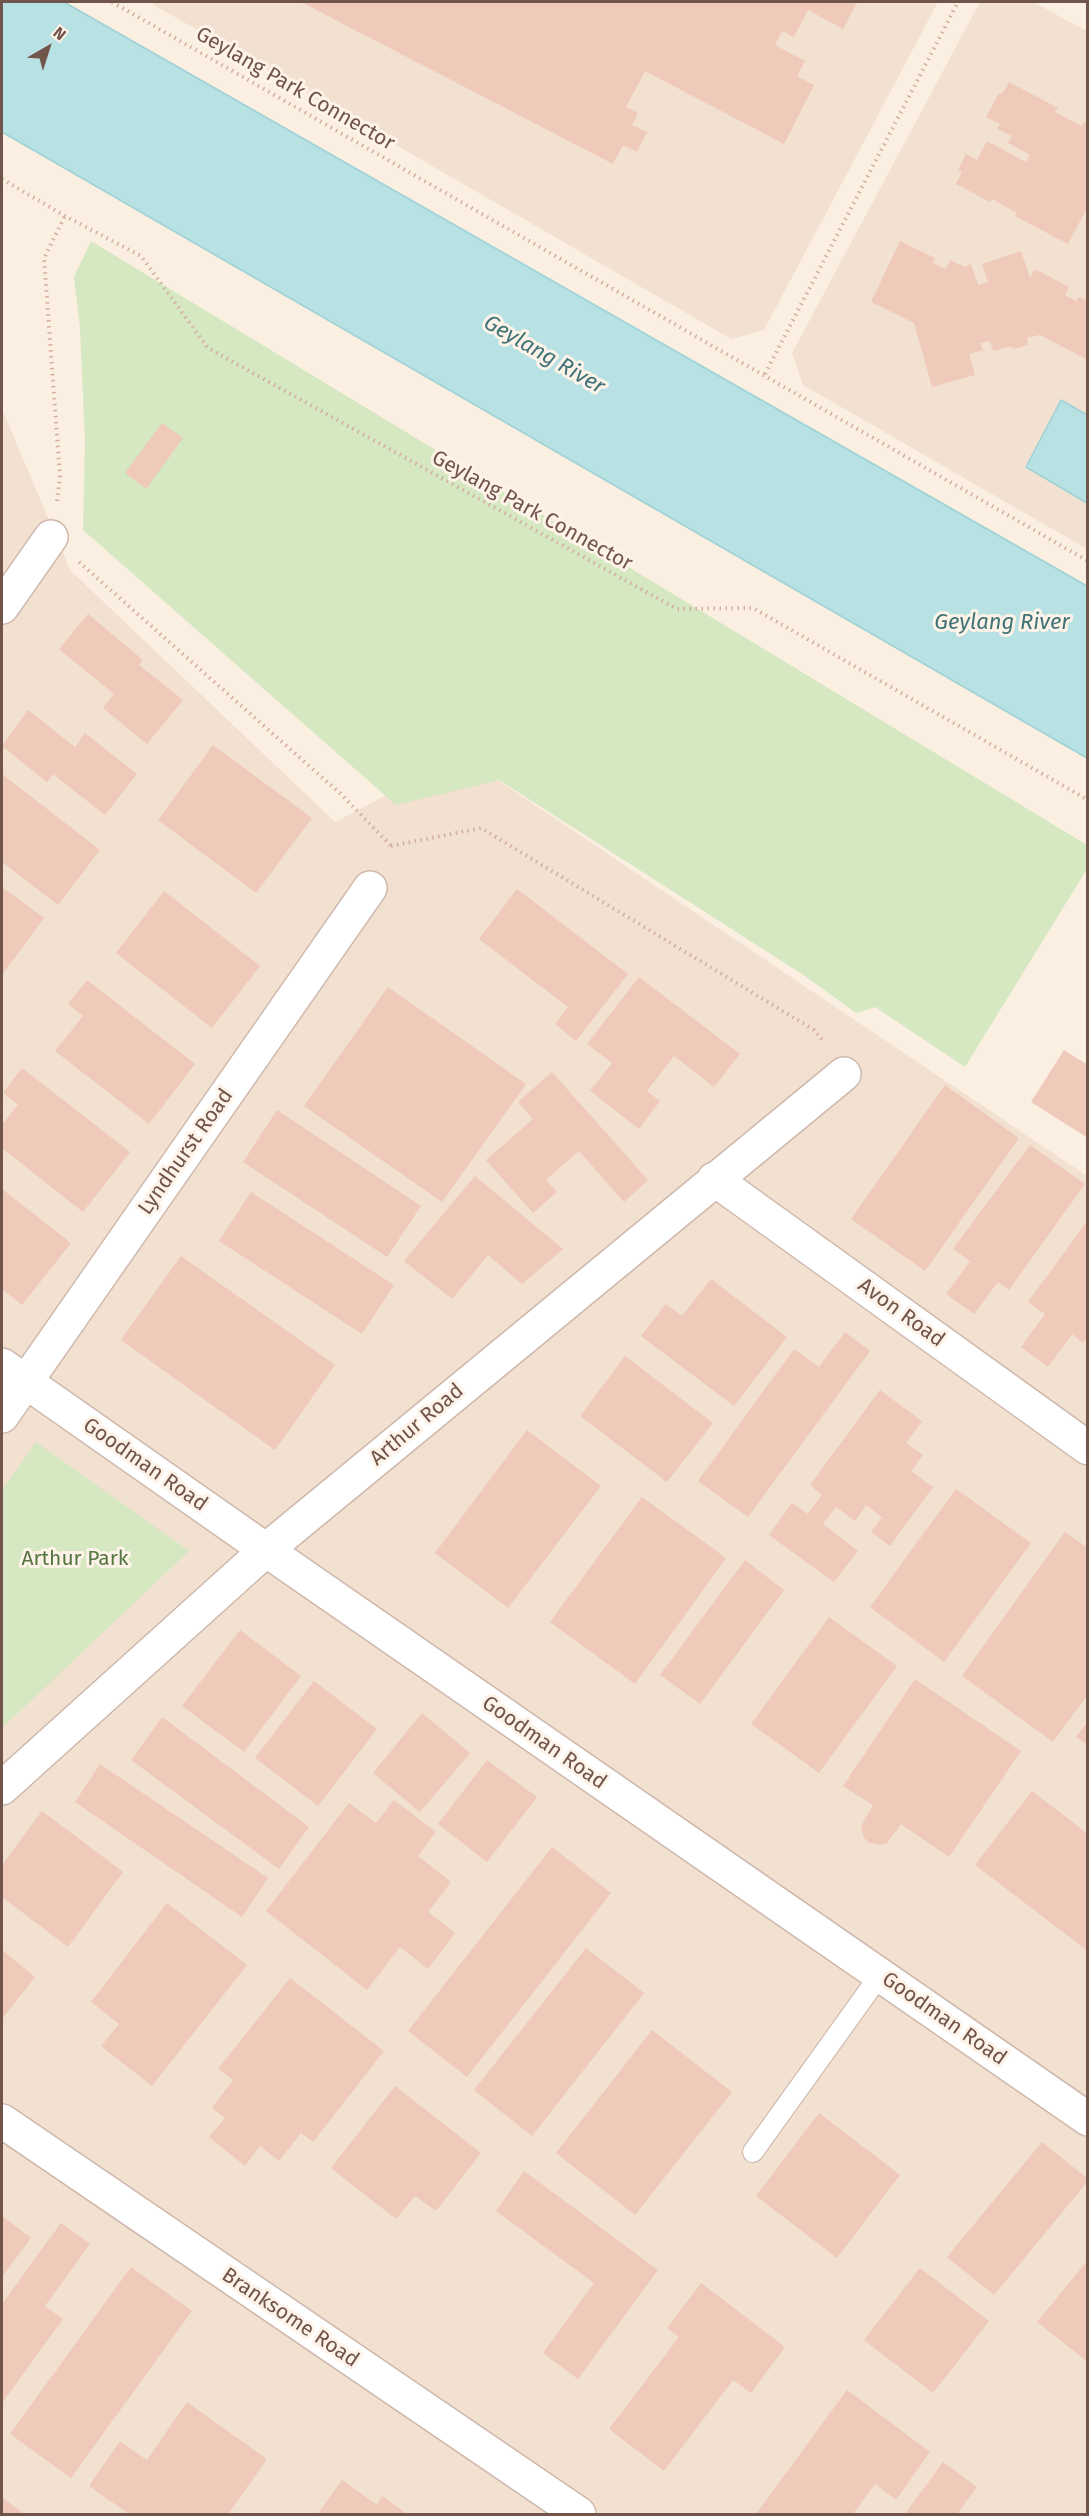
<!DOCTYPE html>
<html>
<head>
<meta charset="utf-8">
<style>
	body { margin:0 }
	#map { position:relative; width:1089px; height:2516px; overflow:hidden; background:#fbefe2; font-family:"Fira Sans",sans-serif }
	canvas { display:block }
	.frame { position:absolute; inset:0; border:3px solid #71544a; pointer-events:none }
	.north { position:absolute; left:18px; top:18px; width:60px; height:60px; -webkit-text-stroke:4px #fef3e8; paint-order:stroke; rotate:39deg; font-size:16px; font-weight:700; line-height:24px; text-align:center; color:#71544a }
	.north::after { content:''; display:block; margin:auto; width:21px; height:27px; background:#71544a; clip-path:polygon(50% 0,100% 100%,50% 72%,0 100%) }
</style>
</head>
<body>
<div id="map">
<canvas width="1089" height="2516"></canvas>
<div class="frame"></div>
<div class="north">N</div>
</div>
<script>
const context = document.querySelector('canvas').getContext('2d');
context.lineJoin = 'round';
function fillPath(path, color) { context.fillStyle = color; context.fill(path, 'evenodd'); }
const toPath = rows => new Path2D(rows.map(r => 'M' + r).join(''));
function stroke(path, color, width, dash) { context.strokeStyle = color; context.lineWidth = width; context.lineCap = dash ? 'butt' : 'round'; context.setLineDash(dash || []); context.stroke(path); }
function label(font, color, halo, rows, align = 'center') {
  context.font = font + ' "Fira Sans",sans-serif'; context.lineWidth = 6; context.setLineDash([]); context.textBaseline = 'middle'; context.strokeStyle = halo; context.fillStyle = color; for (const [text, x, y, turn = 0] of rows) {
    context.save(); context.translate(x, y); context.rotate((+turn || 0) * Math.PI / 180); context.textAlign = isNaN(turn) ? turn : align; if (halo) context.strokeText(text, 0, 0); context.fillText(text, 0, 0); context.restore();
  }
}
const residential = toPath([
	[149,2,938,2,764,330,731,339],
	[980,2,1033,2,1087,31,1087,549,803,385,792,353],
	[2,409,70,570,335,822,462,756,1087,1176,1087,2514,2,2514]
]);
const green = toPath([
	[91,241,1087,845,1087,869,965,1067,875,1007,856,1013,805,976,499,780,396,805,83,530,85,442,80,328,74,277],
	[36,1442,189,1551,2,1728,2,1490]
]);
const water = toPath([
	[2,2,64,2,1087,586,1087,758,2,132,2,2],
	[1061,400,1087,415,1087,503,1026,467,1061,400]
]);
const building = toPath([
	[301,2,857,2,843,29,808,10,794,37,782,31,775,45,805,61,797,76,814,85,784,144,645,71,626,107,638,113,632,125,647,132,637,152,623,145,613,164],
	[1009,82,1058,108,1055,112,1082,126,1084,122,1088,123,1088,206,1068,244,1015,216,1017,213,992,199,990,202,956,184,962,172,958,170,966,154,977,160,987,141,1026,162,1030,155,1008,143,1012,136,997,129,1000,124,986,117,999,93,1002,94],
	[900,241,935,258,933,263,946,269,950,260,965,267,971,264,978,285,988,282,982,264,1021,251,1030,278,1035,269,1069,287,1065,295,1076,301,1079,297,1088,301,1088,360,1040,335,1027,338,1028,345,1013,349,1012,346,993,351,990,341,980,343,983,350,969,354,975,375,932,387,914,323,871,302],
	[162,423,183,438,146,489,125,473],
	[88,614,143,660,139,665,183,700,147,744,103,708,114,694,59,649],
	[28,710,75,747,85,733,137,774,105,815,53,774,47,782,2,746],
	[213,745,312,818,256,893,158,820],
	[2,774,100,850,58,905,2,862],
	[2,887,44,918,2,975],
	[517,889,628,974,576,1041,555,1024,568,1007,479,939],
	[164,891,260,966,212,1028,116,953],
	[639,977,740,1054,714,1087,674,1056,647,1091,660,1101,639,1129,590,1091,612,1063,587,1044],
	[87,980,195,1064,149,1124,55,1051,83,1016,68,1004],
	[388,987,526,1084,442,1202,304,1106],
	[1064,1050,1088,1065,1088,1138,1031,1102],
	[22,1068,130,1152,83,1212,2,1148,2,1125,18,1104,3,1093],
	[552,1072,648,1180,624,1202,579,1151,546,1180,557,1192,533,1213,486,1160,533,1119,518,1102],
	[945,1085,1019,1138,925,1271,851,1219],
	[277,1110,421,1206,387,1257,243,1162],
	[1030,1145,1085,1184,1009,1290,998,1282,974,1314,946,1294,970,1261,953,1249],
	[475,1176,563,1249,522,1284,488,1255,452,1299,404,1261],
	[2,1189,71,1243,22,1305,2,1289],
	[251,1192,394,1285,362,1334,219,1241],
	[1088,1220,1088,1337,1083,1343,1072,1334,1048,1367,1021,1347,1045,1314,1028,1302],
	[181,1256,335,1365,275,1450,121,1340],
	[711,1279,787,1337,734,1406,641,1336,666,1304,682,1316],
	[845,1332,870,1351,748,1517,698,1481,794,1349,819,1367],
	[625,1356,713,1423,667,1482,580,1416],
	[880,1390,922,1421,906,1443,923,1455,911,1471,933,1487,890,1546,871,1532,882,1517,866,1505,855,1521,836,1507,823,1524,858,1551,834,1582,769,1535,792,1503,808,1514,822,1495,810,1485],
	[527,1430,601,1486,508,1608,435,1553],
	[956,1489,1031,1543,944,1662,870,1607],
	[642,1497,726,1558,635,1684,550,1622],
	[1065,1532,1088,1548,1088,1694,1053,1742,962,1676],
	[745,1560,784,1590,700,1704,660,1675],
	[829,1617,897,1666,819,1773,751,1724],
	[240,1630,301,1676,244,1752,182,1706],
	[915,1679,1021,1751,949,1857,901,1824,887,1843,881,1845,868,1842,864,1838,861,1826,873,1805,843,1786],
	[314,1681,377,1729,318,1806,255,1758],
	[422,1713,470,1753,420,1812,373,1773],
	[162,1717,309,1827,279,1869,131,1760],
	[1088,1721,1088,1745,1076,1737],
	[487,1760,537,1797,487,1862,438,1824],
	[100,1764,268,1878,242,1917,75,1802],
	[1032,1791,1088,1834,1088,1951,975,1865],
	[394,1800,436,1832,418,1856,451,1882,428,1912,455,1933,428,1969,400,1947,367,1990,266,1911,349,1803,376,1823],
	[42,1811,123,1872,68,1947,2,1897,2,1865],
	[552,1847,611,1893,467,2077,408,2031],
	[167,1903,247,1965,152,2086,101,2046,119,2024,91,2002],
	[586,1948,644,1993,532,2136,474,2090],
	[2,1950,35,1977,2,2019],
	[290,1978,384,2051,313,2142,301,2133,279,2161,260,2146,245,2166,209,2137,225,2118,212,2108,233,2080,218,2069],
	[652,2030,732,2092,635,2215,556,2153],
	[395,2086,481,2153,436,2211,415,2196,396,2219,331,2168],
	[819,2113,900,2175,837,2258,756,2196],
	[1042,2142,1088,2179,1088,2181,994,2295,947,2257],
	[524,2171,658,2270,578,2379,543,2353,594,2283,496,2211],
	[2,2216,31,2238,2,2277],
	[61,2223,90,2244,45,2306,63,2319,2,2403,2,2304],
	[1088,2260,1088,2362,1037,2322],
	[131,2267,192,2311,71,2478,10,2434],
	[920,2268,989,2321,933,2393,864,2340],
	[701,2283,785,2347,751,2393,733,2380,664,2471,609,2429,679,2337,667,2328],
	[847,2390,930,2452,896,2500,875,2484,853,2514,756,2514],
	[187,2402,267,2459,228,2514,129,2514,89,2486,120,2441,147,2460],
	[943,2462,977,2487,957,2514,905,2514],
	[342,2480,377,2505,382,2496,407,2514,318,2514],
	[2,2497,24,2514,2,2514]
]);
const path = toPath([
	[112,2,1088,561],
	[2,179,65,216,141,256,208,348,677,609,753,608,1088,800],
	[765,374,958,2],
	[57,501,60,477,44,258,65,216],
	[79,562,343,796,391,846],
	[391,846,481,828,814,1030,824,1042]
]);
const service = toPath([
	[753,2152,880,1975]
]);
const minor = toPath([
	[2,607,51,537],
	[714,1179,1088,1448],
	[2,1365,266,1550,1088,2119],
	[2,1416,370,888],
	[2,1788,266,1550,844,1074],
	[2,2121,579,2514]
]);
const streetNames = [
	["Geylang Park Connector",295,89,30],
	["Geylang Park Connector",532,511,29],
	["Lyndhurst Road",186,1152,-55],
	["Avon Road",901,1313,36],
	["Arthur Road",417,1425,-40],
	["Goodman Road",145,1465,35],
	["Goodman Road",544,1743,35],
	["Goodman Road",944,2019,35],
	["Branksome Road",290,2318,34]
];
const parkNames = [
	["Arthur Park",75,1559]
];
const waterNames = [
	["Geylang River",544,355,30],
	["Geylang River",1002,623]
];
fillPath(residential, '#f2e0d1');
fillPath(green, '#d5e8c1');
fillPath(water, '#b8e1e3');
stroke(water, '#9ed2d5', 1.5);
fillPath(building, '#efcabb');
stroke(service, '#ceb8ac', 22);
stroke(minor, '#ceb8ac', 36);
stroke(path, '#d4ae9e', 4, [1.5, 4.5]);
stroke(service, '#fff', 20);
stroke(minor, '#fff', 33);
label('21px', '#71544a', '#fef3e8', streetNames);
label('21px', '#577742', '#fef3e8', parkNames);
label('italic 22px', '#3f7377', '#fef3e8', waterNames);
</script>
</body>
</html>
